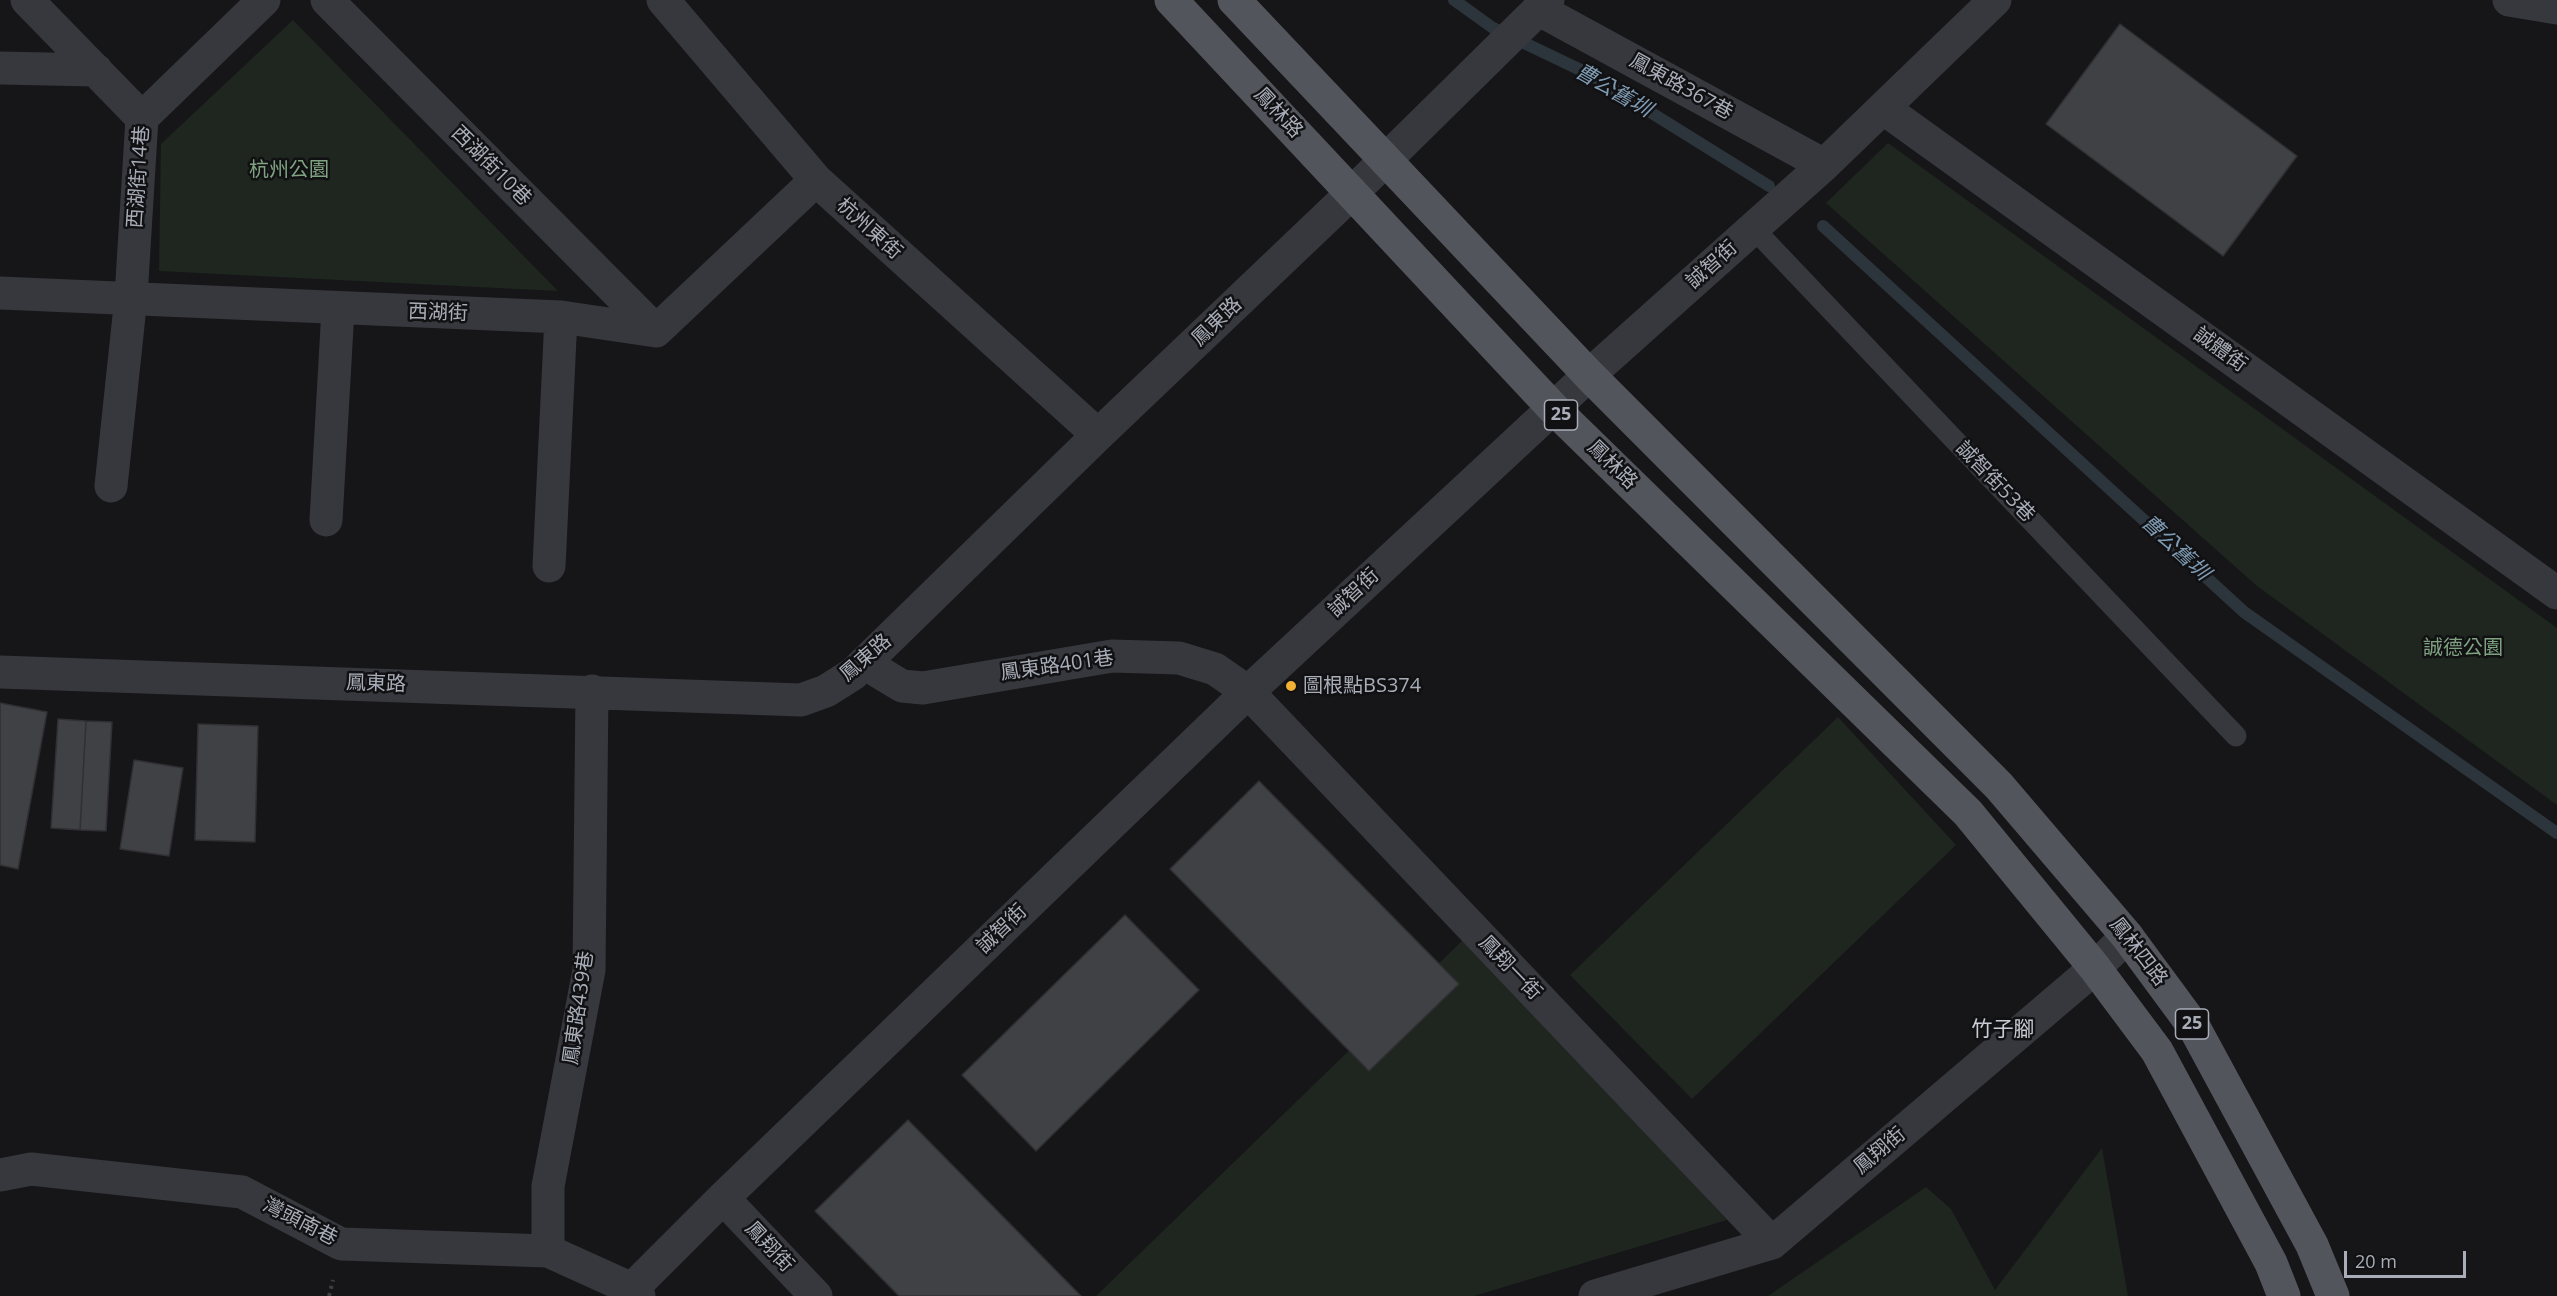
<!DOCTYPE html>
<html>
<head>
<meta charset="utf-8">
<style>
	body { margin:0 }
	#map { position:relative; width:2557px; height:1296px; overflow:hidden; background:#161618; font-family:"Open Sans",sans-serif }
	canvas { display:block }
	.scale { position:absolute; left:2344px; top:1251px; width:122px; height:27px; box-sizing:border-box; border:3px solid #a8adb8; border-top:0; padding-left:8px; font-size:18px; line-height:21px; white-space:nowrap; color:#a8adb8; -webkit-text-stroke:4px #111113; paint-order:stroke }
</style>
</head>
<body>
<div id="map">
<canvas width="2557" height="1296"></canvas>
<div class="scale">20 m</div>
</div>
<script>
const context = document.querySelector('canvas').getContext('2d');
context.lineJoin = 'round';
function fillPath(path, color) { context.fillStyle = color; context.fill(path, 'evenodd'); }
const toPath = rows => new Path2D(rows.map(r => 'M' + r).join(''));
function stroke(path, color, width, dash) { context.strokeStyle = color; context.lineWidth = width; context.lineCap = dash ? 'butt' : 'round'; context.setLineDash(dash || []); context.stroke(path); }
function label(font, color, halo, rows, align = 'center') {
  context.font = font + ' "Open Sans","Noto Sans TC",sans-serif'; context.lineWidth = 5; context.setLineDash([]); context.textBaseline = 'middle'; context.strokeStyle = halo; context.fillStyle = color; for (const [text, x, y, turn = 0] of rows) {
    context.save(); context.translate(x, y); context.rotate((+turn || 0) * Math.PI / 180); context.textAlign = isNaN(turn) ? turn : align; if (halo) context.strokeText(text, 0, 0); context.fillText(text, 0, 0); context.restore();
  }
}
const green = toPath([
	[293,20,558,291,159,271,161,144],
	[1888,143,2557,628,2557,805,2257,586,1826,203],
	[1838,717,1956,845,1692,1099,1570,975],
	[1464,939,1727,1220,1474,1296,1096,1296],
	[2102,1148,2128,1296,1768,1296,1926,1187,1951,1209,1995,1290]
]);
const stream = toPath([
	[1454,0,1493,28,1589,74,1769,186],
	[1823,226,2244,612,2557,833]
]);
const building = toPath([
	[2120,24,2297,156,2223,256,2046,124,2120,24],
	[0,703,47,712,18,869,0,865,0,703],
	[58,719,86,721,80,830,51,828,58,719],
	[86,721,112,722,106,831,80,830,86,721],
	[198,724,258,726,255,842,195,840,198,724],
	[134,760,183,768,169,856,120,849,134,760],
	[1259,781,1459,984,1369,1071,1170,869,1259,781],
	[1125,915,1199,990,1036,1151,962,1075,1125,915],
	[908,1120,1081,1296,899,1296,815,1211,908,1120]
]);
const path = toPath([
	[329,1296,333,1280]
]);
const lane = toPath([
	[1753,228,2236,736]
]);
const street = toPath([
	[27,0,142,118],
	[327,0,656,331],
	[663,0,816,180,1098,435],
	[2509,0,2557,8],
	[1538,9,1824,165],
	[0,68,96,70],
	[1883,108,2557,593],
	[0,293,561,317,656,331,816,180],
	[111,486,131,297,142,118,264,0],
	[326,520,338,309],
	[549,566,561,317],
	[864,663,902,686,923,688,1112,656,1179,658,1215,669,1248,692,1772,1243],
	[0,672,801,700,826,691,853,674,1098,435,1353,192,1548,0],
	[0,1175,31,1169,242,1192,341,1244,548,1251,632,1289,639,1296],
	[723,1198,816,1296],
	[548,1251,548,1186,589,970,592,691],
	[632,1289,723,1198,1248,692,1589,375,1824,165,1995,0],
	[1595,1296,1772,1243,2095,968,2127,936]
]);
const primary = toPath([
	[1171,0,1553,408,1968,813,2095,968,2157,1051,2271,1263,2284,1296],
	[1234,0,1589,375,1999,786,2127,936,2194,1027,2312,1245,2333,1296]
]);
const markers = [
	[1291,686,6,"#f2b134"]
];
const shields = [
	[1561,415,33],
	[2192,1024,33]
];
const shieldNames = [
	["25",1561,415],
	["25",2192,1024]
];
const streetNames = [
	["鳳東路367巷",1681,87,29],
	["鳳林路",1278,113,47],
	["西湖街10巷",491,166,45],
	["西湖街14巷",139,177,-86],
	["杭州東街",869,229,42],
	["誠智街",1712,265,-42],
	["西湖街",438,313,2],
	["鳳東路",1217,322,-44],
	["誠體街",2220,350,36],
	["鳳林路",1612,465,44],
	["誠智街53巷",1995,482,46],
	["誠智街",1354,593,-43],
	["鳳東路",866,658,-41],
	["鳳東路401巷",1057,666,-8],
	["鳳東路",376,684,2],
	["誠智街",1002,929,-44],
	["鳳林四路",2138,952,52],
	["鳳翔一街",1510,968,46],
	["鳳東路439巷",579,1008,-82],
	["鳳翔街",1880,1151,-40],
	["灣頭南巷",300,1222,27],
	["鳳翔街",769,1247,47]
];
const parkNames = [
	["杭州公園",289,170],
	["誠德公園",2463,648]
];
const poiNames = [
	["圖根點BS374",1303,686]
];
const waterNames = [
	["曹公舊圳",1613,91,30],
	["曹公舊圳",2175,548,43]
];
const neighbourhoodNames = [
	["竹子腳",2003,1030]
];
fillPath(green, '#1e261f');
stroke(stream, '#2c353c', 12);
fillPath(building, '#404145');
stroke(building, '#303034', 1.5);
stroke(path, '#3d3f44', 4, [3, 4.5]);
stroke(lane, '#37383d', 21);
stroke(street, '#37383d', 33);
stroke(primary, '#53555c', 33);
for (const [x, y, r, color] of markers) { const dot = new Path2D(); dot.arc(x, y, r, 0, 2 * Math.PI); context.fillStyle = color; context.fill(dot); stroke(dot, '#111113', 2); }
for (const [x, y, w] of shields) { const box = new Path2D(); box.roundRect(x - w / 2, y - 15, w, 30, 4.5); context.fillStyle = '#111113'; context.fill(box); stroke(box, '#a8adb8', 1.5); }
label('bold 18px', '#a8adb8', null, shieldNames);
label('20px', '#a8adb8', '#111113', streetNames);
label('20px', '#7fa381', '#111113', parkNames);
label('20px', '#a8adb8', '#111113', poiNames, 'left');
label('italic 21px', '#7f9bb3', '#111113', waterNames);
label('21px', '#c9ccd4', '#111113', neighbourhoodNames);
</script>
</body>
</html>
